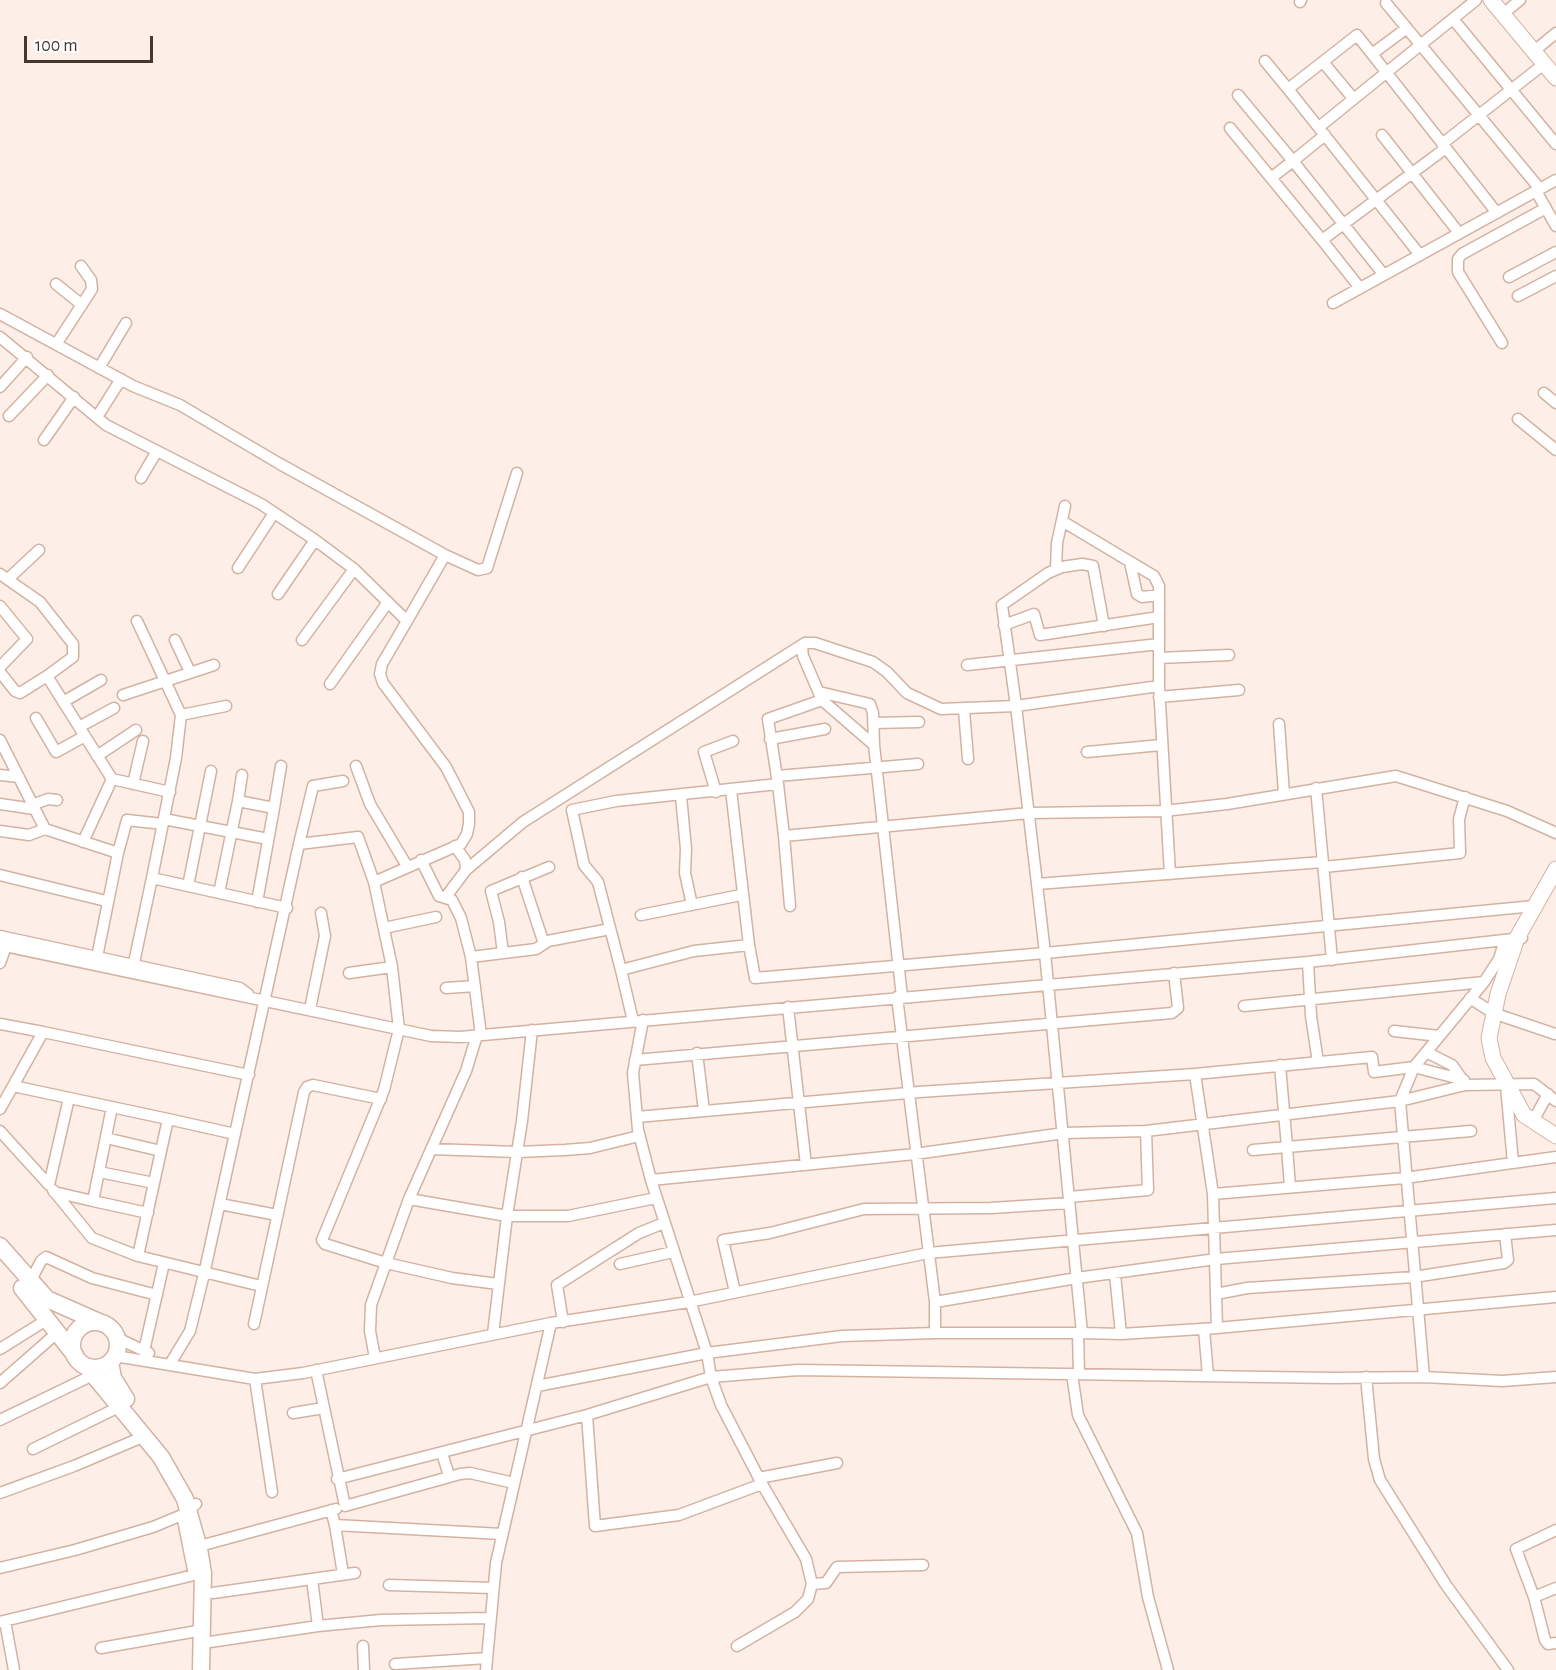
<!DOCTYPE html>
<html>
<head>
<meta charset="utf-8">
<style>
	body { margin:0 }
	#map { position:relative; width:1556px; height:1670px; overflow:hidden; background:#fdefe8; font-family:"Alegreya Sans",sans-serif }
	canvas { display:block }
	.scale { position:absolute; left:24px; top:36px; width:129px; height:27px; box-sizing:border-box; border:3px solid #453731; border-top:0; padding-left:8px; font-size:18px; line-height:21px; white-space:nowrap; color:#453731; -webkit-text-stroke:4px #fff; paint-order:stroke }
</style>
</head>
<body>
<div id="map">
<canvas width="1556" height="1670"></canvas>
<div class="scale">100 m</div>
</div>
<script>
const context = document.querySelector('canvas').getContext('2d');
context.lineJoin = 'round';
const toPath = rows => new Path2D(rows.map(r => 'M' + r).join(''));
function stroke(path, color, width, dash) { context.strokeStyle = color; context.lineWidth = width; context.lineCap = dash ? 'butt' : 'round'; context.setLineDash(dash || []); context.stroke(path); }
const street = toPath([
	[1300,2,1301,0],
	[1386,3,1540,189],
	[1509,9,1520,0],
	[1453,19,1556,144],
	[1539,47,1556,33],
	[1372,54,1407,28],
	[1265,61,1288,89,1357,35,1497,213],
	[1323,62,1352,97],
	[1288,89,1420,255],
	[1238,95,1293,161,1271,178],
	[1319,127,1476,0],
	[1230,128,1322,240],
	[1325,135,1293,161,1384,275],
	[1382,135,1459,233],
	[1442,144,1544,64],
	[1536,191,1556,226],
	[1509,277,1556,252],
	[56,284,82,305],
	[1360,288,1322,240,1446,148],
	[1518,296,1556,276],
	[1333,303,1556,180],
	[0,314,133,386,180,405,280,464,445,555,407,621],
	[0,337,106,425,261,504,315,540,354,569,407,621,382,664,380,674,383,683,446,767,469,812,469,824,467,834,461,844,374,882,392,967,399,1029,384,1090,322,1240,325,1244,386,1263,371,1305,370,1331,375,1358],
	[57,343,92,289,91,280,81,266],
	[1502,343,1458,272,1458,259,1462,254,1546,208],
	[99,368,126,323],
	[0,387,27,357],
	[1544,393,1556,403],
	[9,416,48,375],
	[97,417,121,379],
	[1518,419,1556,450],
	[44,440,74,397],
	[141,478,157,451],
	[1062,521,1154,576,1159,586,1159,617],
	[445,555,478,570,487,568,517,473],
	[1130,562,1137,594,1142,597,1159,595],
	[238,568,274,513],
	[1056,569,1057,543,1065,506],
	[0,574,40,602,73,644,73,657,47,676,112,779],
	[8,579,39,550],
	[278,594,315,540],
	[0,606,27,639,0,667],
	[137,621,181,715,176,758,152,878],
	[1004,625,1034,614,1040,635,1159,617,1159,686,1016,706,1037,884],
	[175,640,190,672],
	[302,640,354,569],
	[1159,658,1229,655],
	[967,665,1159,644],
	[0,672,15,691,20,693,47,676],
	[330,684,388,602],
	[1159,686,1170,874],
	[819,692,870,704,873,713,874,745],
	[123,695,214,665],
	[1159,697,1239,690],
	[822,700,803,656,802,648,805,643,815,643,873,662,887,672,907,693,941,709,1016,706,1002,605,1048,573,1062,567,1082,564,1093,566,1104,626],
	[63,702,101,680],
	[964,710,968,759],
	[181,715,226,706],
	[36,718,56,752,85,736],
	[874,723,919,722],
	[1279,724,1284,794],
	[79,727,114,708],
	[770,739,825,729],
	[0,740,45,829,118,853,97,957],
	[1087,752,1161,745],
	[97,756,136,730],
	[356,766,370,804,407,866],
	[0,775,19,777],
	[777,776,918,764],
	[343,781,313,786,299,844,358,837,374,882],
	[133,784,143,741],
	[778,784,784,836,1029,813,1164,811,1227,804,1396,776,1507,811,1556,833],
	[1316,788,1332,960],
	[731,790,749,945],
	[716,792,704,752,733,741],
	[681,796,686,849,685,873,692,905],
	[238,801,242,775],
	[0,804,34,809],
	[32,805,48,799,57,800],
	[274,808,281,766],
	[164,819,200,826,211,771],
	[0,831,29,835,45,829],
	[784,836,790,906],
	[83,842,112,779,170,792],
	[118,853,127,820,163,824],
	[421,860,439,896,452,900,461,918,471,957],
	[1324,867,1460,853,1459,819,1465,797],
	[466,870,523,822,805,643],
	[0,875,106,901],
	[522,877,544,944],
	[188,886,200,826,268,839],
	[219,893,238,801,274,808,257,902],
	[445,898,466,870,465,860,455,846],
	[641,915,741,895],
	[384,928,436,917],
	[0,936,240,988,248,994],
	[0,945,431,1036,460,1037,1308,962,1522,938],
	[503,953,499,922,491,891,549,867],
	[1308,962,1311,1016,1318,1062],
	[0,963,6,946],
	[621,970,598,882,584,865,572,810,616,801,778,784,768,719,822,700,874,745,902,997],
	[132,972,152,878,287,908],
	[349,973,392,967],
	[446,988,475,986],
	[897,997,935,1302],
	[1470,998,1493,1013,1555,1034],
	[1244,1006,1484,982],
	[788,1007,806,1165],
	[310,1009,325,936,321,913],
	[643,1020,633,1073,638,1130,651,1180,707,1353,711,1377,798,1370,1333,1378,1424,1377,1502,1381,1556,1377],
	[633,1021,621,970,694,951,749,945,755,978,1045,953,1037,884,1323,862],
	[0,1024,43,1032,13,1086,168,1119],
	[532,1030,522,1121,507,1216,568,1216,656,1198],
	[1394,1031,1439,1036],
	[43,1032,249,1075],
	[477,1035,466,1071,409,1199,507,1216,493,1334],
	[481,1035,471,957,536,949,548,941,610,929],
	[1426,1052,1452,1065,1464,1082],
	[697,1053,704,1111],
	[635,1060,1172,1013,1178,1008,1174,973],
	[1280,1065,1287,1147,1471,1131],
	[1464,1080,1414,1067,1484,982,1499,959,1505,940],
	[1506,1086,1513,1163],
	[0,1109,13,1086],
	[637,1117,919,1092,1195,1074,1372,1057,1374,1072,1414,1067,1400,1101,1424,1377],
	[1533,1121,1548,1094],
	[0,1131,49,1185,69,1098],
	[235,1134,168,1119,138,1256,261,1286],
	[106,1138,161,1151],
	[431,1149,517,1152,565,1150,590,1148,639,1136],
	[1253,1150,1287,1147,1290,1187],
	[99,1172,154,1183],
	[651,1180,915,1154,1064,1133,1146,1131,1400,1101,1465,1085,1534,1084,1556,1101],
	[53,1190,92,1238,138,1256],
	[54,1192,93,1201,112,1107],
	[1213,1194,1405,1178,1556,1157],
	[1069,1197,1148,1190,1146,1131],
	[409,1199,386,1263,452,1278,498,1284],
	[93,1201,148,1213],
	[220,1204,277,1215],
	[620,1264,673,1252],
	[1115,1274,1121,1334],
	[30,1282,41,1261,46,1257,92,1278,157,1295],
	[735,1292,723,1240,770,1233,864,1209,991,1208,1069,1203],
	[1216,1294,1247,1288,1414,1277,1504,1263,1508,1260,1505,1234],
	[563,1322,557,1285,639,1233,664,1223],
	[254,1324,304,1092,307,1087,313,1085,381,1099],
	[1217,1328,1556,1297],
	[1204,1329,1208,1376],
	[935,1333,935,1302,1077,1278,1216,1259,1556,1230],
	[1078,1333,1079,1374],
	[1082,1333,1121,1334,1217,1328,1213,1194,1195,1074],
	[117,1338,149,1353],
	[0,1349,48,1319],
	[144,1351,164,1263],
	[115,1356,255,1379,303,1373,551,1323],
	[170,1364,190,1331,204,1274,299,844],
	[316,1370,345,1506,460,1474,470,1473,514,1483],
	[1072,1374,1078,1415,1137,1533,1148,1597,1168,1670],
	[1366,1377,1374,1459,1380,1480,1446,1585,1508,1670],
	[255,1379,272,1492],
	[0,1383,58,1332],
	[537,1386,707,1353,842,1336,935,1333,1082,1333,1045,953,1534,906],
	[293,1413,324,1408],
	[587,1415,595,1526,679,1515,762,1484],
	[0,1420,93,1375],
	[33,1449,121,1406],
	[442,1453,449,1476],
	[759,1478,837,1463],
	[337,1479,587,1415,711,1377,721,1405,762,1484,806,1559,812,1584,808,1599,795,1612,737,1646],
	[0,1493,74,1466,145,1436],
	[331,1510,335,1525,502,1534],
	[335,1525,343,1574],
	[1556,1530,1516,1549,1534,1597,1556,1588],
	[207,1544,336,1509],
	[0,1568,75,1550,153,1527,182,1515,196,1504],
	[355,1573,312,1579,318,1626,381,1620,490,1618],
	[812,1584,826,1583,837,1567,923,1565],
	[389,1585,493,1588],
	[213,1593,312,1579],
	[1534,1597,1545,1640,1548,1644,1556,1643],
	[5,1621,14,1670],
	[0,1622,194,1575,182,1515],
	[203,1643,318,1626],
	[363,1646,364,1670],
	[101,1648,203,1630],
	[395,1664,487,1658],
	[486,1670,496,1563,551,1323,689,1302,928,1253,1556,1198]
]);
const secondary = toPath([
	[1491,0,1556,78],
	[1556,869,1517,938,1498,994,1489,1038,1493,1058,1524,1115,1556,1136]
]);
const primary = toPath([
	[0,1246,47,1299,99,1322],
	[22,1288,75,1355],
	'72 1345a23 23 0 1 1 46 0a23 23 0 1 1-46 0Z',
	[110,1362,113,1378,126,1399],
	[86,1366,161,1457,185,1499,199,1549,203,1573,201,1670]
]);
stroke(street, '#d3b2a2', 13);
stroke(secondary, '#d3b2a2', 17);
stroke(primary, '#d3b2a2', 19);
stroke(street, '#fff', 10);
stroke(secondary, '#fff', 15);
stroke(primary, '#fff', 16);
</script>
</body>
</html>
